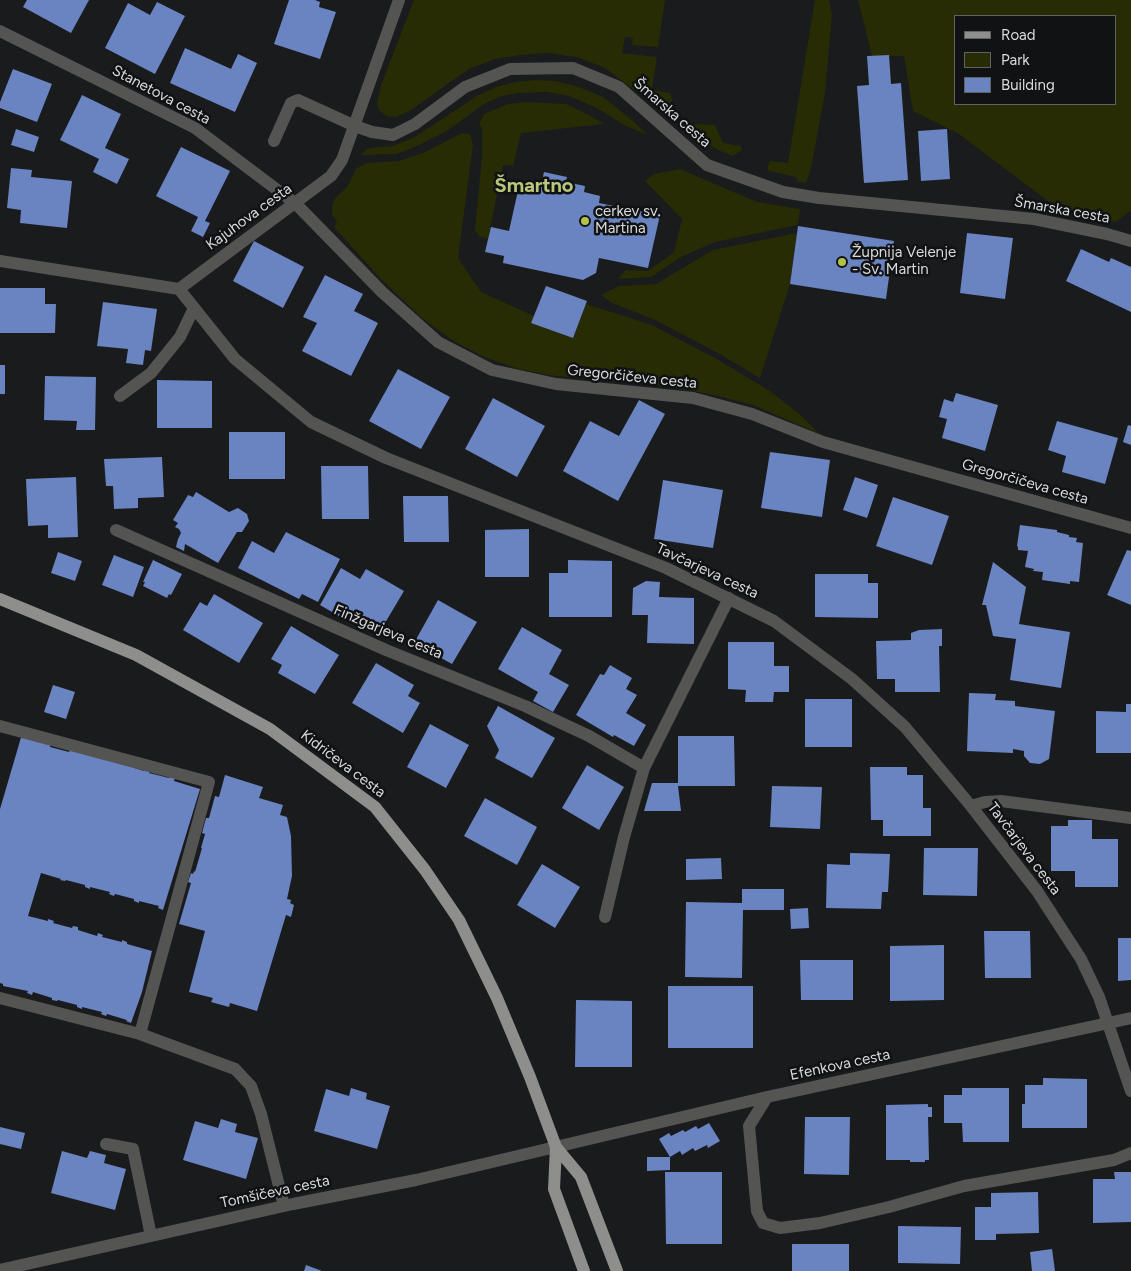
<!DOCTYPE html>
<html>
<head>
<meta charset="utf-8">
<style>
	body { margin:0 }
	#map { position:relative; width:1131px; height:1271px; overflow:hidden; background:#191b1d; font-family:Figtree,sans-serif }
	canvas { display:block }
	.legend { position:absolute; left:954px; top:15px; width:162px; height:90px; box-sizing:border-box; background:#101214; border:1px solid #606264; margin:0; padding:6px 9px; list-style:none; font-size:15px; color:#d9dadc }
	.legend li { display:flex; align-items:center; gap:10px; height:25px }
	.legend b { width:25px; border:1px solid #606264 }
</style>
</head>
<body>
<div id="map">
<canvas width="1131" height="1271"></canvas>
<ul class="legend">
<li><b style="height:6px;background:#8e8f8c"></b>Road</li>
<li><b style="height:14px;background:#272c05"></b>Park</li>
<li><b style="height:14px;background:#6a83c1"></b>Building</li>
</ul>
</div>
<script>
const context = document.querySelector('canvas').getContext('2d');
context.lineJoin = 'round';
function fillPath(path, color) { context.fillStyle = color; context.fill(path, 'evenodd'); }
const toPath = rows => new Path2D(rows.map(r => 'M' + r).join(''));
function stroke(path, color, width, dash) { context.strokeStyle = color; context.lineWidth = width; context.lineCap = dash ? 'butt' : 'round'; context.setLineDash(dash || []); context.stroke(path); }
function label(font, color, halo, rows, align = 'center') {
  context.font = font + ' Figtree,sans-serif'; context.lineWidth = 5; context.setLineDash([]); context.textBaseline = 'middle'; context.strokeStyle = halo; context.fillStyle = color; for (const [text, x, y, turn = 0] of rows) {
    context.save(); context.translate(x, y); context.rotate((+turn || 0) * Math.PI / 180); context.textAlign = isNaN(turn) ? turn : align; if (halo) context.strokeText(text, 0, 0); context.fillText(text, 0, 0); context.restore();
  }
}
const green = toPath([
	[414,0,665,0,658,47,632,45,633,38,625,37,622,53,657,57,652,90,670,93,672,100,670,108,660,109,605,68,577,57,548,53,520,55,495,59,469,69,408,112,396,117,386,116,379,110,377,103,381,85],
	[815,0,829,0,832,14,825,93,811,168,806,183,798,182,796,177,769,171,767,168,770,161,788,163],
	[858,0,1131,0,1131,210,1116,222,1065,214,959,134,913,111,904,56,872,56],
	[955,16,1115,16,1115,104,955,104],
	[535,80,555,81,579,87,603,97,632,120,648,135,626,126,595,107,569,96,547,92,519,93,502,96,484,104,447,131,419,145,397,154,361,155,366,150,370,148,393,146,413,138,477,96,496,87,515,82],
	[526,102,566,104,591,116,604,124,521,133,513,166,503,165,488,239,479,236,475,230,482,156,482,128,479,124,484,114,508,104],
	[695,124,715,125,723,143,741,146,742,150,733,156,718,150,696,137,693,128],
	[462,133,470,134,473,145,458,258,481,292,534,316,532,323,573,338,586,304,652,325,715,358,770,391,797,412,820,434,753,405,714,395,665,386,556,376,518,369,482,356,452,340,422,318,380,278,334,227,337,222,332,214,332,206,335,198,347,187,357,168,367,163,399,161,425,152],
	[680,169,757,202,800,209,798,225,715,242,681,257,651,277,618,279,625,270,648,271,674,252,682,219,645,181,654,174],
	[797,233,790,284,760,378,718,353,655,320,612,303,601,295,619,286,656,284,713,250]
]);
const building = toPath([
	[27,0,89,0,71,33,23,7],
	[289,0,315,0,320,2,319,7,336,12,320,59,274,44],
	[157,2,185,16,155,74,105,48,128,3,150,15],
	[185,48,231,69,238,54,257,63,235,112,170,83],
	[889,55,891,84,901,83,908,180,864,183,857,86,869,85,867,56],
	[13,69,52,84,37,122,0,108,0,102],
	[82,95,121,114,105,148,129,159,117,184,93,172,99,159,60,140],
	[16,129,39,137,34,152,11,145],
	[947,129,950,179,921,181,918,131],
	[181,147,230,171,205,221,210,223,203,237,191,231,198,217,156,196],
	[11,168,32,170,31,177,72,181,67,228,20,223,21,210,7,208],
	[544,172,567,177,566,182,585,186,584,192,600,196,599,203,660,215,648,268,599,258,596,273,583,280,503,263,504,256,485,252,491,227,509,231,519,186,540,190],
	[798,226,894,241,886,299,790,284],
	[967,233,1013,238,1005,299,960,293],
	[254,241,304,267,283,308,233,281],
	[1081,249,1109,262,1111,258,1131,267,1131,312,1066,281],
	[325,275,363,294,354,311,378,323,351,376,302,351,317,323,303,317],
	[546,286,587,301,573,338,531,323],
	[0,288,45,288,45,304,56,304,55,333,0,333],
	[103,302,157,309,151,351,145,350,143,365,126,363,128,349,97,346],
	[0,365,5,365,5,394,0,394],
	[398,369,450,397,421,449,369,421],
	[45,376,96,377,95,430,76,430,77,421,44,420],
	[157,380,212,381,212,428,157,428],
	[956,393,998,405,985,451,942,438,947,419,939,417,944,399,953,402],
	[493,398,545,426,517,477,465,449],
	[639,400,665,414,618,501,563,471,590,421,619,436],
	[1057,421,1118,438,1105,484,1062,472,1066,456,1048,450],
	[1128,425,1131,426,1131,445,1123,442],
	[229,432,285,432,285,479,229,479],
	[770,452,830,460,822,517,761,508],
	[162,457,164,497,138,498,138,508,114,509,113,486,106,486,104,459],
	[321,466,368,466,369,519,322,519],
	[76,477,78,537,48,538,48,525,28,526,26,479],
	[855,477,878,485,867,518,843,510],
	[663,480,723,490,713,548,654,539],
	[196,492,229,512,238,508,247,514,249,521,242,532,237,532,218,563,185,544,184,551,176,547,178,539,181,533,179,529,175,527,178,523,173,520,188,495,193,497],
	[403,496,448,496,449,542,404,542],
	[893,497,949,516,932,565,876,546],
	[1020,525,1057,530,1057,532,1069,535,1069,537,1077,538,1076,542,1083,543,1079,582,1070,581,1070,584,1042,580,1043,572,1033,571,1034,569,1025,567,1028,551,1018,550,1018,547,1017,546],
	[529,529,529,577,485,577,485,530],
	[286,532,340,559,318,602,302,594,299,599,238,568,252,541,274,553],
	[1127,550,1131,551,1131,605,1107,595],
	[58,552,82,561,75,581,51,573],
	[114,555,144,567,133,597,102,585],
	[153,560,182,574,171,595,169,594,167,598,143,586,145,582,143,582],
	[568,560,612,561,612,617,549,617,549,573,568,573],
	[993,562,1026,587,1019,624,1070,632,1061,688,1010,680,1016,639,993,636,986,605,982,605],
	[341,568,360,579,366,569,404,591,379,633,346,614,344,619,320,605],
	[815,574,868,574,868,583,878,583,878,618,815,617],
	[646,581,660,582,659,597,694,598,694,644,647,643,648,615,632,615,633,588],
	[214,594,263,623,239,663,183,630,200,602,207,606],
	[438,600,477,622,452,664,414,643],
	[291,626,339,655,315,694,278,673,282,665,271,659],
	[522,627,562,650,549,674,569,685,553,712,533,701,538,692,498,669],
	[942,629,942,646,939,646,940,692,895,692,895,679,877,679,876,641,911,640,911,633,919,630],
	[728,642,774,642,774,666,789,666,789,692,774,692,773,702,745,702,746,690,728,689],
	[376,663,414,685,408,696,420,703,403,733,352,703],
	[610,665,632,678,626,689,637,695,626,713,646,725,634,746,614,735,613,737,576,715,600,674,604,675],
	[53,685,75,692,66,719,44,712],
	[969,693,996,694,995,700,1015,701,1015,706,1055,711,1049,759,1040,764,1030,763,1024,756,1024,751,1013,749,1013,753,967,751],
	[805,699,852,699,852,747,805,747],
	[1126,704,1131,704,1131,753,1096,753,1096,711,1126,712],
	[498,706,555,738,532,778,495,758,499,750,487,726],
	[430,724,469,745,446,788,407,767],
	[22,734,51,742,50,747,69,752,71,748,144,771,145,769,150,771,149,773,169,778,169,777,175,778,174,781,200,789,163,910,158,908,159,906,139,901,139,903,134,901,134,899,115,894,114,896,109,894,110,892,90,887,90,889,85,887,85,885,66,880,65,881,60,880,61,879,41,873,28,916,48,921,48,919,54,921,53,923,72,928,73,926,78,927,78,930,97,936,98,933,103,935,102,937,122,942,122,940,127,942,127,944,152,951,142,992,131,1023,126,1021,127,1020,107,1014,106,1016,101,1014,102,1012,82,1007,82,1009,77,1007,77,1005,58,1000,57,1001,52,1000,52,998,33,992,32,995,27,993,28,991,3,986,3,984,0,983,0,809],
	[678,736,734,736,735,786,678,786,681,811,644,811,652,783,678,783],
	[587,765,624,787,599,830,562,808],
	[870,767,907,767,907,775,923,775,923,808,931,808,931,836,883,836,883,820,871,820],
	[225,775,263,787,259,798,283,805,280,815,287,817,291,836,292,876,287,899,291,900,290,903,294,905,291,917,286,915,257,1011,230,1003,229,1007,211,1002,213,998,189,992,205,931,179,924,191,883,188,882,191,873,193,874,194,871,195,872,202,848,201,848,205,834,202,833,206,818,209,818,215,796,219,797],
	[772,786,822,787,820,829,770,827],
	[485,798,537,827,517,865,464,836],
	[1068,820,1092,820,1092,839,1118,839,1118,887,1075,887,1075,871,1051,871,1051,826,1068,826],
	[924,848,978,848,977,896,923,895],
	[850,853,890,854,888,892,882,892,881,909,826,908,827,864,850,865],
	[721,858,722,879,686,880,686,859],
	[542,864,580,887,555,928,517,905],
	[742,889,784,889,784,910,743,910,742,978,685,977,686,902,742,903],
	[808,908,809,928,791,929,790,909],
	[984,931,1030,931,1031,978,985,978],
	[1118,938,1131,938,1131,980,1118,981],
	[944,945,944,1000,890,1001,890,946],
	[800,960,853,960,853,1000,801,1000],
	[668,986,753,986,753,1048,668,1048],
	[576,1000,632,1001,632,1067,575,1067],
	[1043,1078,1087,1079,1087,1128,1022,1128,1022,1104,1025,1104,1025,1085,1043,1085],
	[351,1088,367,1093,366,1099,390,1106,377,1149,314,1131,326,1089,349,1096],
	[962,1088,1009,1088,1009,1142,963,1142,962,1123,944,1123,944,1095,962,1095],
	[928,1104,928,1107,932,1107,932,1117,928,1117,929,1160,925,1160,925,1162,910,1162,910,1160,886,1160,886,1105],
	[805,1117,850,1117,849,1175,804,1174],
	[221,1119,237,1124,235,1132,258,1138,246,1179,183,1160,195,1121,218,1128],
	[709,1123,720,1141,708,1148,707,1145,695,1151,693,1148,682,1155,680,1151,670,1157,659,1139,669,1133,671,1136,683,1130,685,1132,696,1126,698,1129],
	[0,1127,25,1133,21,1149,0,1144],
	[62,1151,87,1158,90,1151,106,1155,104,1163,126,1169,115,1210,51,1193],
	[647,1157,670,1157,670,1170,647,1171],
	[665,1172,722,1172,722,1244,666,1244],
	[1114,1172,1131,1172,1131,1222,1093,1223,1093,1179,1115,1179],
	[1038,1192,1039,1233,996,1234,996,1240,975,1240,975,1207,991,1207,991,1193],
	[898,1226,961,1227,960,1264,898,1263],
	[792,1244,849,1244,849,1271,792,1271],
	[1052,1249,1055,1271,1032,1271,1030,1252],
	[306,1265,322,1271,304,1271]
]);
const minor = toPath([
	[0,31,195,128,296,204,382,292,438,342,492,370,556,384,693,398,752,414,823,442,1131,528],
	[274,141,291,103,298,100,355,126,372,132,393,135,415,124,465,87,510,69,573,68,619,87,707,165,783,192,819,198,1034,219,1107,234,1131,241],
	[0,261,179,289,331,176,342,160,399,0],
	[179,289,235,359,311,422,386,458,666,568,774,621,852,679,905,727,971,806,1037,891,1081,959,1099,997,1131,1091],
	[120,396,151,373,180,337,194,308],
	[116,530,386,650,525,706,589,736,644,768],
	[0,726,209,782,140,1034],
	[971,806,985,802,1001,801,1131,818],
	[605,917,624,837,644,768,729,598],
	[0,998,140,1034,235,1069,251,1086,261,1114,284,1206],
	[767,1097,749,1126,757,1211,763,1223,780,1228,820,1223,889,1207,964,1186,1114,1160,1131,1153],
	[106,1144,133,1149,151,1236],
	[0,1270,293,1204,416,1180,767,1097,1131,1018]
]);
const major = toPath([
	[0,599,136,655,270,729,375,807,425,870,459,920,497,998,530,1077,556,1147,581,1177,617,1271],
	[556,1147,554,1189,584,1271]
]);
const markers = [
	[585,221,5,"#b2c34c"],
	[842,262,5,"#b2c34c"]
];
const streetNames = [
	["Stanetova cesta",161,95,28],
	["Šmarska cesta",672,113,41],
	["Šmarska cesta",1062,210,10],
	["Kajuhova cesta",249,217,-36],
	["Gregorčičeva cesta",632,377,6],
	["Gregorčičeva cesta",1025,482,16],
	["Tavčarjeva cesta",707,571,25],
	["Finžgarjeva cesta",388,632,23],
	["Kidričeva cesta",343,764,37],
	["Tavčarjeva cesta",1024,849,53],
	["Efenkova cesta",840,1065,-12],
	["Tomšičeva cesta",275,1192,-12]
];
const poiNames = [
	["cerkev sv.",595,212],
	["Martina",595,229],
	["Župnija Velenje",852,253],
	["- Sv. Martin",852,270]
];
const districtNames = [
	["Šmartno",534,186]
];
fillPath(green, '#272c05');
fillPath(building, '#6a83c1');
stroke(minor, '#545453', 12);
stroke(major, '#8e8f8c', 12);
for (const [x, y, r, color] of markers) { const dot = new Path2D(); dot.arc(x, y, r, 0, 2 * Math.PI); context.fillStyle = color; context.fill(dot); stroke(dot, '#101214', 2); }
label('15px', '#d9dadc', '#101214', streetNames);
label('15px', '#d9dadc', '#101214', poiNames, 'left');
label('bold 20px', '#b9c67b', '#101214', districtNames);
</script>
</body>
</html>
